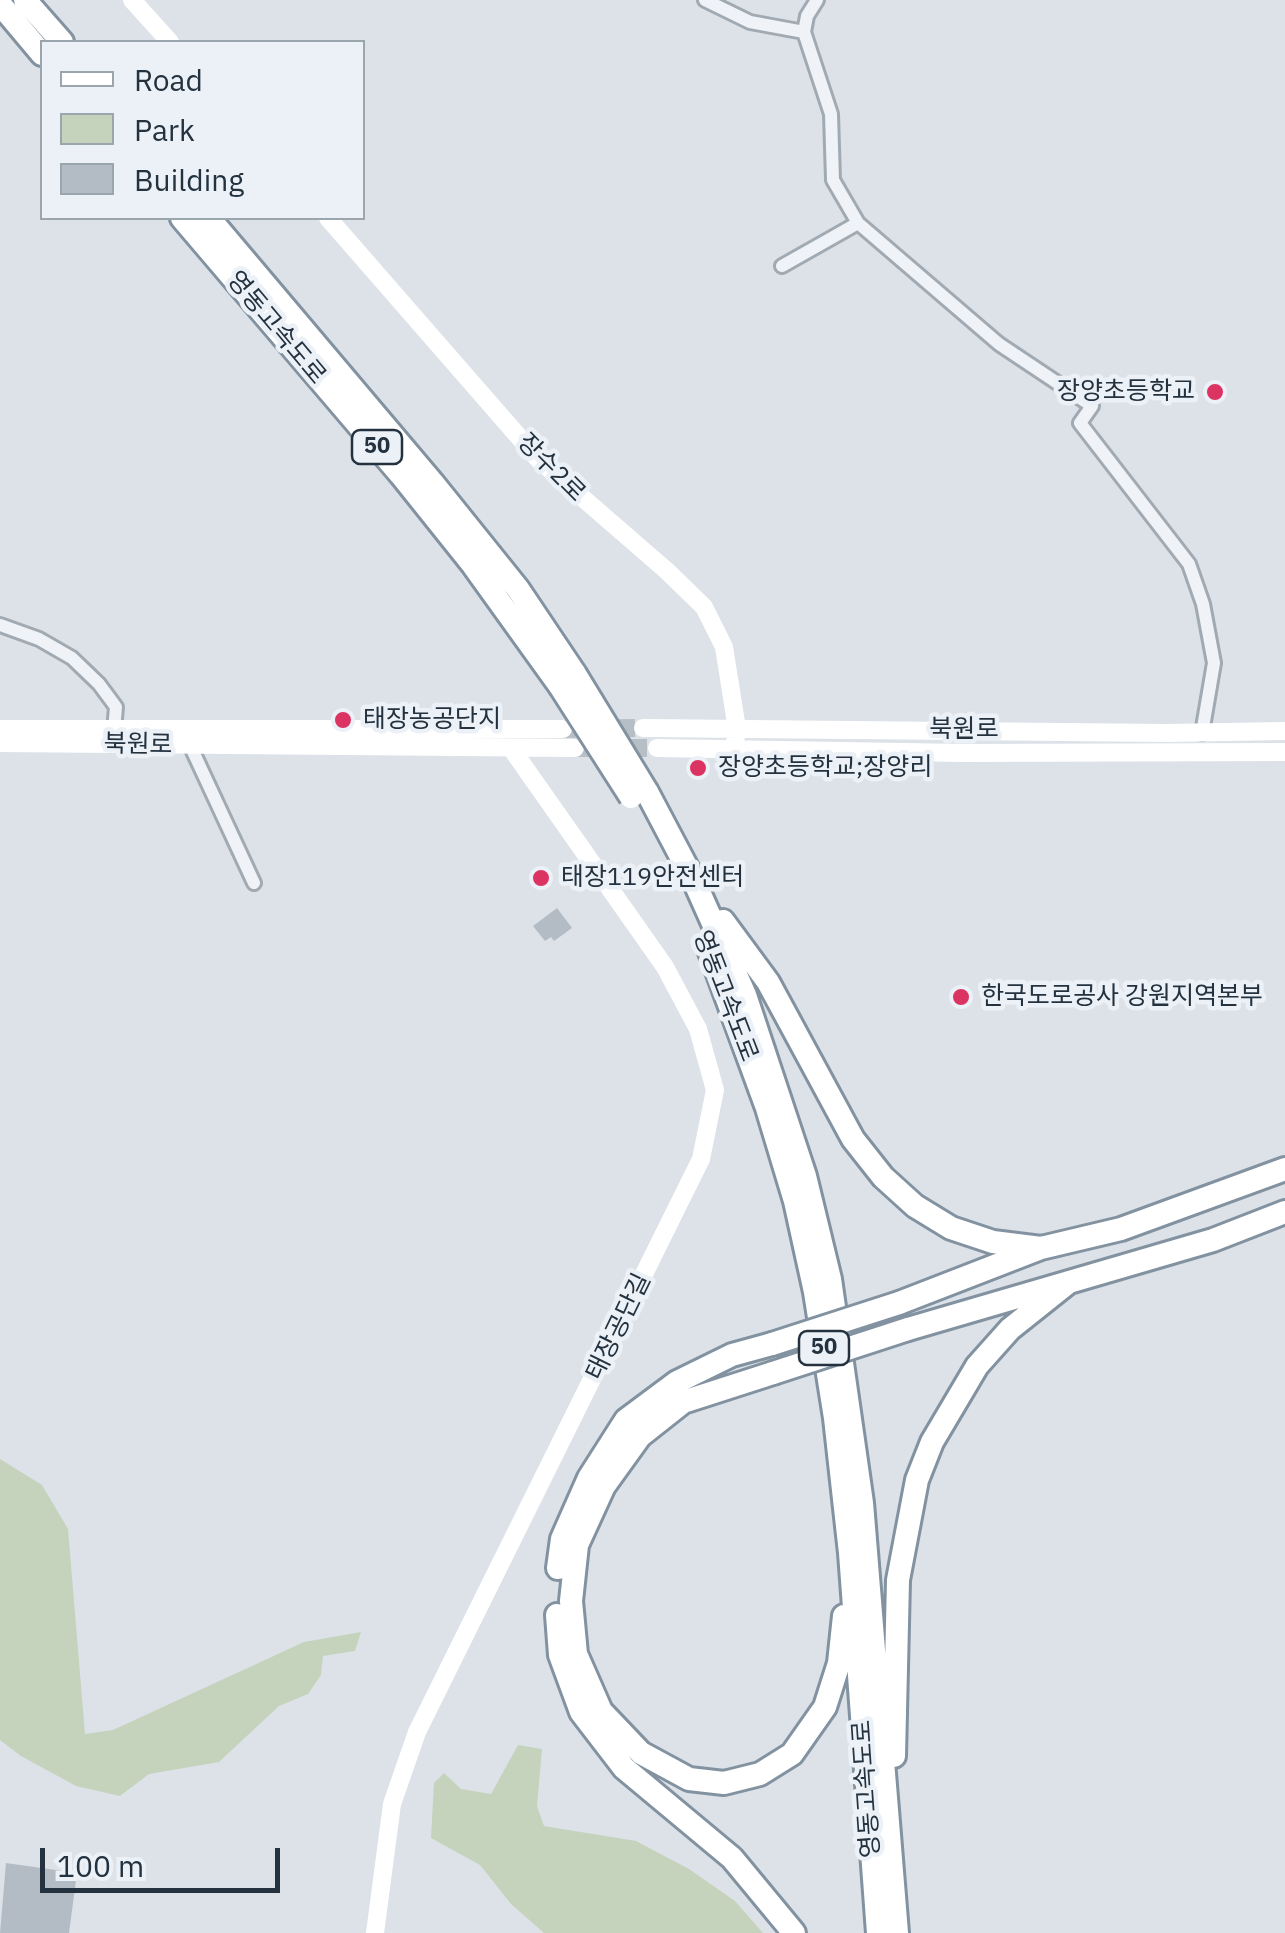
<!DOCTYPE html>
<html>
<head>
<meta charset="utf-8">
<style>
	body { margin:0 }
	#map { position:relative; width:1285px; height:1933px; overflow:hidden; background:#dce2e8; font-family:"IBM Plex Sans",sans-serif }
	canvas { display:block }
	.legend { position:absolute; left:40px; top:40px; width:325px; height:180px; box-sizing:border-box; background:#ebf1f6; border:2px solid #9ba5ad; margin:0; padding:12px 18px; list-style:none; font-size:30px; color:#243240 }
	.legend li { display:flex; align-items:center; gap:20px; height:50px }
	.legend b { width:50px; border:2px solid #9ba5ad }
	.scale { position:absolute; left:40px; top:1848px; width:240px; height:45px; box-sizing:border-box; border:5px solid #243240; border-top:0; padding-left:12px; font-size:30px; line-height:35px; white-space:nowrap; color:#243240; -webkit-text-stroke:8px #ebf1f6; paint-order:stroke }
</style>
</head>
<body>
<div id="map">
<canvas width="1285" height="1933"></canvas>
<ul class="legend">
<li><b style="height:12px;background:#fff"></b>Road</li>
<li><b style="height:28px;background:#c5d3bc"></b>Park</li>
<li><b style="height:28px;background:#b3bcc5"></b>Building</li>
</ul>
<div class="scale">100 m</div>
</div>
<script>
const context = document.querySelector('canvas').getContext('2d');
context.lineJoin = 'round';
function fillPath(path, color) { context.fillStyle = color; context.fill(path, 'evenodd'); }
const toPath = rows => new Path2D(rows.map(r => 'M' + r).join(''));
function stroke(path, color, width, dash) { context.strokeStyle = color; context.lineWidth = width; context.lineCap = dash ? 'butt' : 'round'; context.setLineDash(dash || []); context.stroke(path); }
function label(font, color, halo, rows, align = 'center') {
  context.font = font + ' "IBM Plex Sans","Noto Sans KR",sans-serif'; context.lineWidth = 9; context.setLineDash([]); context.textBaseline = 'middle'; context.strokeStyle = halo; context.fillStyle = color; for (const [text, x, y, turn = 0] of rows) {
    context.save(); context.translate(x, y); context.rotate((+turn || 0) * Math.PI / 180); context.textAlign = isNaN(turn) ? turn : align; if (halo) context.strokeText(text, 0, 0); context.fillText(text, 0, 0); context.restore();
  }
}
const green = toPath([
	[0,1459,42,1485,68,1529,85,1734,113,1730,304,1642,361,1632,355,1651,323,1656,321,1675,308,1694,279,1706,219,1762,149,1774,120,1796,76,1786,21,1756,0,1740],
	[518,1745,542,1749,537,1806,544,1826,636,1841,689,1869,735,1901,763,1933,544,1933,511,1904,480,1865,431,1838,434,1783,444,1773,461,1789,491,1794]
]);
const building = toPath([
	[557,908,572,928,554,941,551,937,545,941,533,926],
	[6,1863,77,1873,69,1933,0,1933]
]);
const secondaryTunnel = toPath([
	[563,729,643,728],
	[575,748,657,748]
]);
const street = toPath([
	[705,0,750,22,804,32],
	[817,0,807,16,804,32,831,114,833,180,858,223,999,344,1092,406,1080,423,1189,564,1203,604,1214,663,1202,733],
	[782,266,858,223],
	[0,625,39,639,72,658,99,684,116,707,114,730],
	[190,745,254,883]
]);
const secondary = toPath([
	[132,0,170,42],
	[328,218,539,460,667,571,704,607,724,647,737,729,734,749],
	[643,728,1166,733,1285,731],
	[0,729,563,729],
	[0,743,575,748],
	[657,748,964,753,1285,752],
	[375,1933,392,1804,417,1732,701,1159,715,1090,698,1029,665,967,511,748]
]);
const highway = toPath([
	[25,0,62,42],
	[0,4,42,54],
	[182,218,401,475,473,565,560,686],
	[209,218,432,482,518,589,575,674],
	[647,792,695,883,745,995,805,1176,830,1279,862,1503,897,1933],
	[723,921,768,982,853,1139,883,1177,915,1206,951,1228,993,1242,1041,1248],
	[710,952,767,1108,795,1201,815,1292,835,1418,850,1553,878,1933],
	[899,1303,1041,1248,1121,1229,1285,1169],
	[908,1329,1213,1240,1285,1212],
	[773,1373,683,1402,640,1436,604,1486,577,1545,571,1601,576,1654,601,1711,641,1753,689,1779,724,1783,760,1774,792,1754,825,1707,839,1663,844,1616],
	[558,1568,562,1539,589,1478,626,1420,677,1382,732,1355,772,1344],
	[557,1615,560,1655,581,1712,624,1768,732,1858,794,1933],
	[894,1756,898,1580,917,1480,932,1442,977,1366,1010,1329,1069,1282]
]);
const highwayBridge = toPath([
	[575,674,647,792],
	[560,686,631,797],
	[772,1344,899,1303],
	[773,1373,908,1329]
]);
const markers = [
	[1215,392,10,"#db3362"],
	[343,720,10,"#db3362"],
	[698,768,10,"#db3362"],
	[541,878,10,"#db3362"],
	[961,997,10,"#db3362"]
];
const shields = [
	[377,447,50],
	[824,1348,50]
];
const shieldNames = [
	["50",377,447],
	["50",824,1348]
];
const streetNames = [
	["영동고속도로",276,328,50],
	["장수2로",551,468,45],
	["북원로",964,730],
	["북원로",138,745,1],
	["영동고속도로",725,996,69],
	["태장공단길",619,1327,-64],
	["영동고속도로",867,1789,-94]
];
const poiNames = [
	["장양초등학교",1195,392,"right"],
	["태장농공단지",363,720],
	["장양초등학교;장양리",718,768],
	["태장119안전센터",561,878],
	["한국도로공사 강원지역본부",981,997]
];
fillPath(green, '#c5d3bc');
fillPath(building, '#b3bcc5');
stroke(secondaryTunnel, '#b7bfc6', 18, [18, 9]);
stroke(street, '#a1aab2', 18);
stroke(highway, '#8292a0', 28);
stroke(street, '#eff2f6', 12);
stroke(secondary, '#fff', 18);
stroke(highway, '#fff', 22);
stroke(highwayBridge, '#8292a0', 28, []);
stroke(highwayBridge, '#fff', 22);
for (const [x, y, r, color] of markers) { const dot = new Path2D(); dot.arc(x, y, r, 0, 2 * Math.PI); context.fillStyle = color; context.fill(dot); stroke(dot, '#ebf1f6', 4); }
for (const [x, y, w] of shields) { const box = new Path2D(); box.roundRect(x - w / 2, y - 17, w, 34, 8); context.fillStyle = '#ebf1f6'; context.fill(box); stroke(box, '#243240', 2.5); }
label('bold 22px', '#243240', null, shieldNames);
label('25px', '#243240', '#ebf1f6', streetNames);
label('25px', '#243240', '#ebf1f6', poiNames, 'left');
</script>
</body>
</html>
